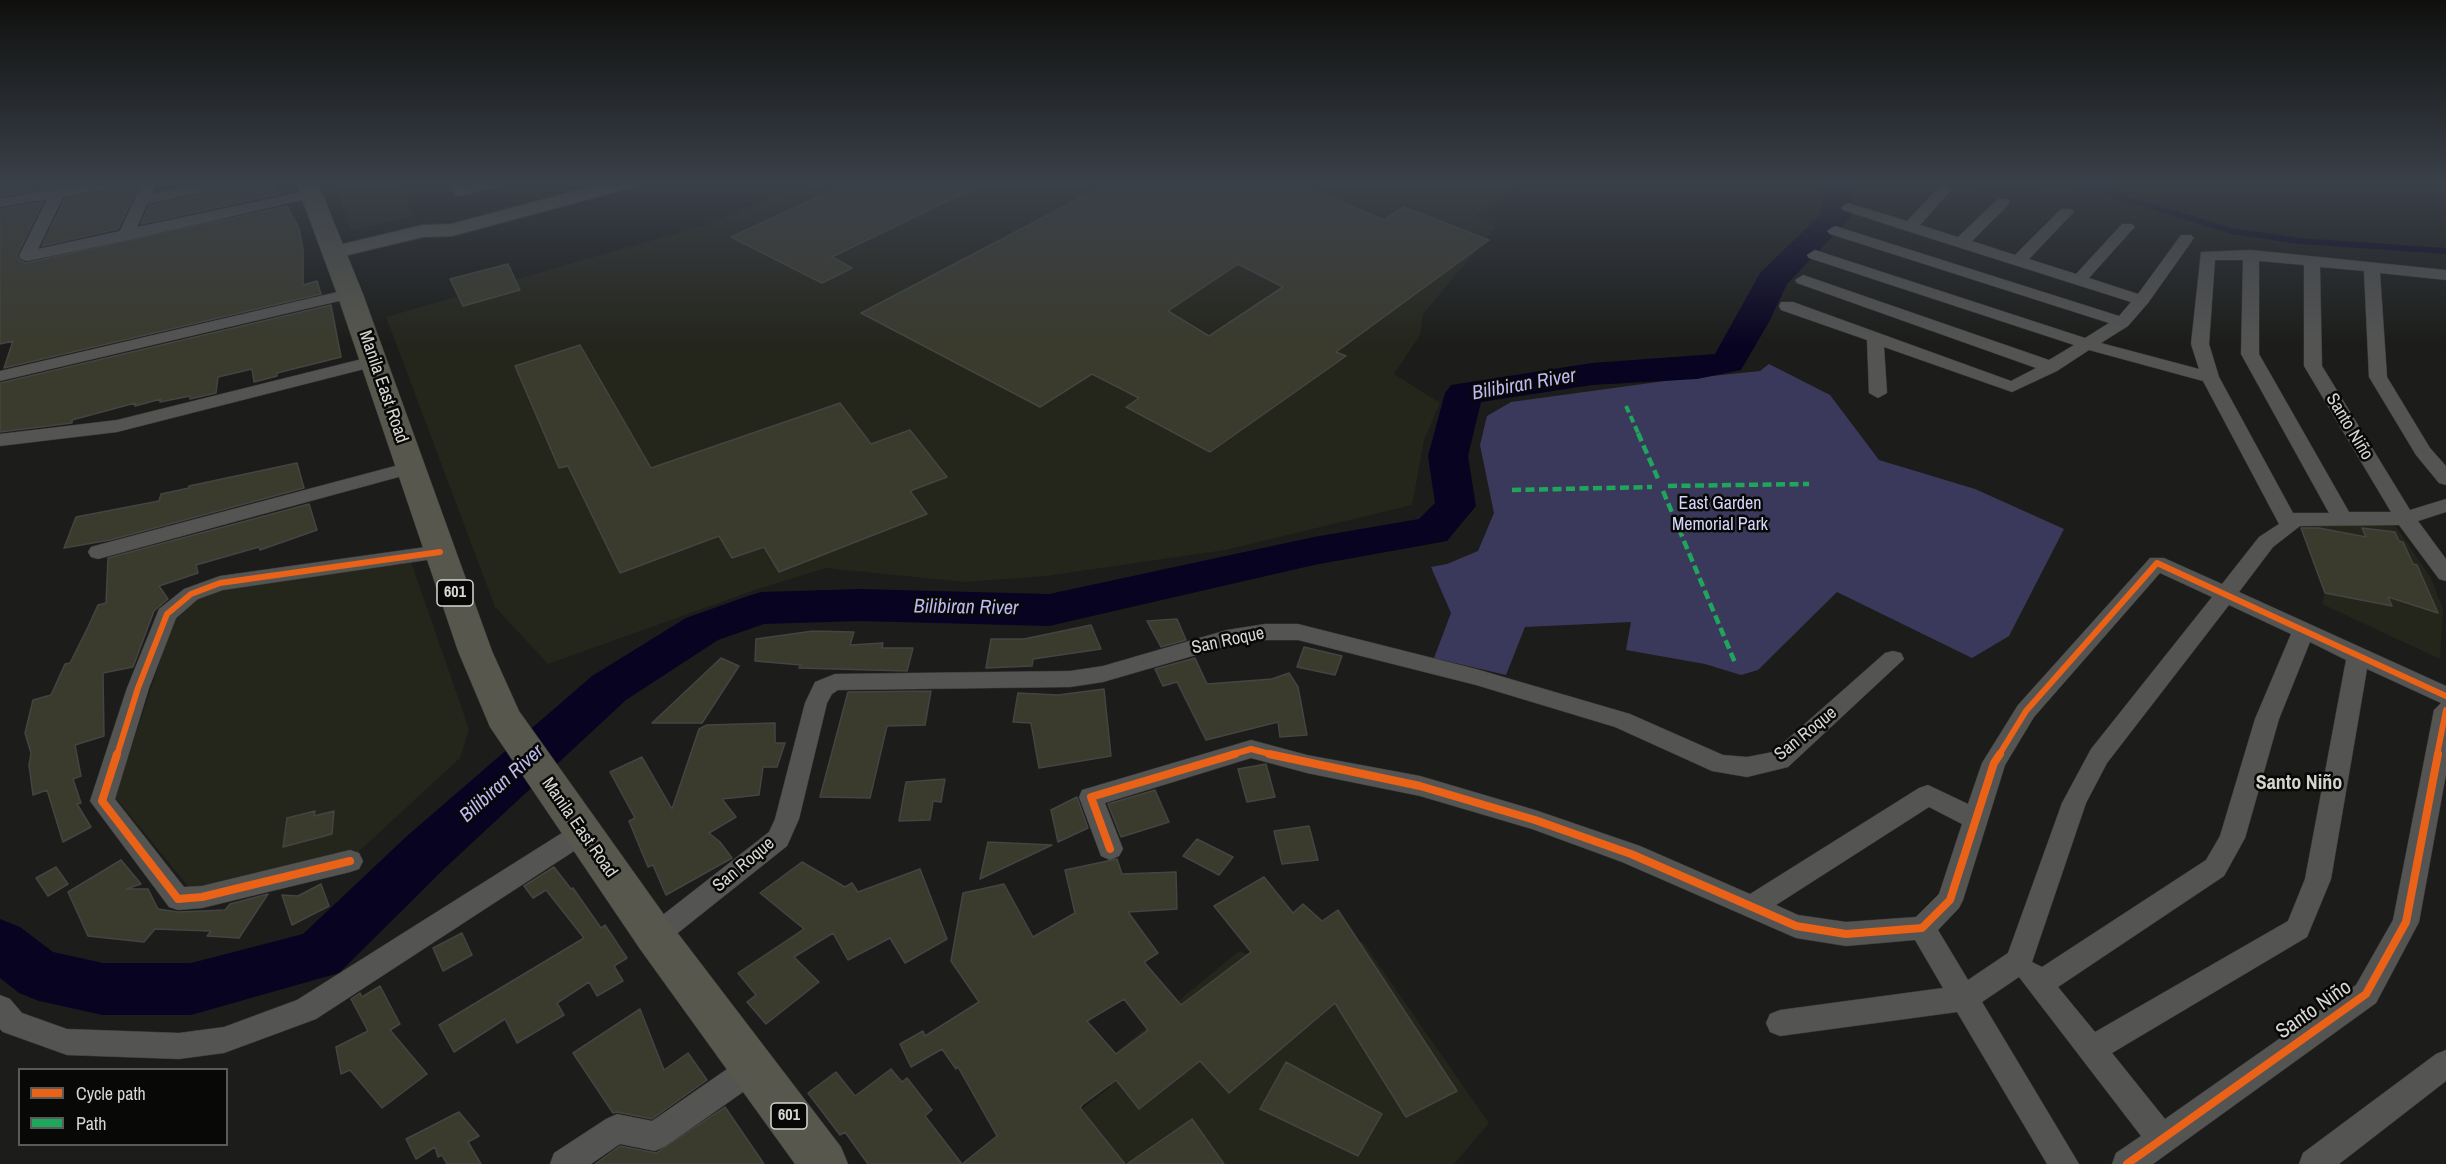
<!DOCTYPE html>
<html>
<head>
<meta charset="utf-8">
<style>
	body { margin:0 }
	#map { position:relative; width:2446px; height:1164px; overflow:hidden; background:#1c1d1a; font-family:"Archivo Narrow",sans-serif }
	canvas { display:block }
	.legend { position:absolute; left:18px; top:1068px; width:210px; height:78px; box-sizing:border-box; background:#080806; border:2px solid #5a5a58; margin:0; padding:8px 10px; list-style:none; font-size:18px; color:#d6d6d3 }
	.legend li { display:flex; align-items:center; gap:12px; height:30px }
	.legend b { width:30px; border:2px solid #5a5a58 }
</style>
</head>
<body>
<div id="map">
<canvas width="2446" height="1164"></canvas>
<ul class="legend">
<li><b style="height:8px;background:#ea6118"></b>Cycle path</li>
<li><b style="height:8px;background:#20a55d"></b>Path</li>
</ul>
</div>
<script>
const context = document.querySelector('canvas').getContext('2d');
context.lineJoin = 'round';
function fillPath(path, color) { context.fillStyle = color; context.fill(path, 'evenodd'); }
const toPath = rows => new Path2D(rows.map(r => 'M' + r).join(''));
function stroke(path, color, width, dash) { context.strokeStyle = color; context.lineWidth = width; context.lineCap = dash ? 'butt' : 'round'; context.setLineDash(dash || []); context.stroke(path); }
function label(font, color, halo, rows, align = 'center') {
  context.font = font + ' "Archivo Narrow",sans-serif'; context.lineWidth = 5; context.setLineDash([]); context.textBaseline = 'middle'; context.strokeStyle = halo; context.fillStyle = color; for (const [text, x, y, turn = 0] of rows) {
    context.save(); context.translate(x, y); context.rotate((+turn || 0) * Math.PI / 180); context.textAlign = isNaN(turn) ? turn : align; if (halo) context.strokeText(text, 0, 0); context.fillText(text, 0, 0); context.restore();
  }
}
const built = toPath([
	[335,183,399,183,414,216,351,231],
	[807,183,1520,183,1476,216,1496,227,1423,314,1420,335,1394,374,1440,403,1424,440,1412,505,1225,550,1046,576,965,582,826,568,755,590,548,664,495,607,386,317,705,225],
	[2299,524,2395,525,2431,578,2443,609,2440,659,2322,604,2325,593],
	[411,562,469,729,460,758,355,855,191,890,115,797,175,616,193,598,224,588],
	[1362,941,1489,1123,1454,1164,1011,1164,1110,1087,1097,1068,1239,951,1296,972]
]);
const green = toPath([
	[1769,364,1830,395,1879,460,1975,489,2064,529,2009,636,1972,658,1837,592,1758,670,1741,675,1705,664,1626,650,1631,622,1525,627,1506,675,1434,658,1451,613,1431,567,1447,564,1478,551,1494,513,1480,445,1487,416,1511,402,1665,381,1760,371]
]);
const stream = toPath([
	[1977,183,1989,187,2039,183],
	[2075,183,2232,231,2300,241,2446,251]
]);
const river = toPath([
	[1824,183,1854,183,1851,217,1787,284,1769,322,1741,370,1697,379,1592,385,1481,402,1468,456,1476,506,1447,541,1314,565,1049,626,860,621,764,624,718,640,626,700,445,868,339,973,191,1015,103,1015,39,1001,19,993,0,978,0,919,20,927,53,952,103,963,191,963,303,934,407,836,592,676,686,618,745,597,761,592,860,589,1049,594,1314,537,1419,519,1435,503,1428,456,1445,393,1451,385,1592,363,1715,354,1760,273,1820,215,1824,183]
]);
const building = toPath([
	[3,183,30,183,27,189,57,183,79,183,0,197,3,183],
	[124,183,140,183,118,229,42,246,65,199,115,189,124,183],
	[273,183,280,194,141,224,149,206,216,191,219,184,273,183],
	[848,183,985,183,832,257,852,268,822,283,731,237,848,183],
	[1109,183,1297,183,1384,220,1403,207,1489,240,1336,352,1346,356,1210,452,1126,407,1139,398,1092,374,1040,407,861,313,1109,183],
	[1238,264,1283,287,1209,336,1168,311,1238,264],
	[43,202,17,255,19,260,26,263,287,206,299,228,303,250,303,285,317,281,321,294,4,368,13,341,0,344,0,209,43,202],
	[508,264,520,290,463,306,450,279,508,264],
	[331,305,341,357,277,373,277,376,254,382,252,369,218,377,216,393,190,399,190,396,160,402,161,399,135,406,135,403,72,420,72,423,0,432,0,383,331,305],
	[580,345,651,468,840,403,871,444,910,430,947,477,910,491,927,514,779,572,764,547,732,558,719,536,620,573,568,466,559,468,515,366,580,345],
	[297,463,304,488,110,540,64,548,76,517,159,501,161,494,189,488,189,486,297,463],
	[309,504,317,530,260,550,259,547,196,565,198,573,159,586,168,599,154,611,133,667,103,673,104,736,75,745,81,776,73,779,81,803,77,804,91,827,63,842,47,790,33,795,29,765,31,753,25,733,33,700,51,695,65,664,70,663,88,627,98,605,106,603,108,558,309,504],
	[2301,528,2319,528,2366,537,2362,528,2395,532,2399,541,2403,542,2413,564,2417,565,2438,613,2388,597,2392,606,2325,593,2301,528],
	[1177,619,1186,640,1161,647,1147,621,1177,619],
	[1091,625,1101,649,1033,659,1032,666,986,668,991,639,1024,639,1091,625],
	[813,631,854,632,850,645,883,643,882,648,913,648,907,671,799,668,801,665,755,661,756,639,813,631],
	[1304,647,1342,656,1335,675,1297,667,1304,647],
	[721,658,739,666,702,723,652,723,721,658],
	[1195,658,1207,684,1272,679,1289,673,1298,687,1307,735,1280,737,1278,722,1206,740,1177,682,1163,686,1155,669,1195,658],
	[1104,689,1111,756,1039,768,1031,723,1013,722,1018,693,1058,695,1104,689],
	[931,691,925,725,887,726,870,798,820,797,848,692,931,691],
	[775,723,775,743,785,743,777,767,763,767,759,795,722,799,736,817,709,833,720,842,732,858,666,895,653,865,648,867,629,821,635,818,610,772,642,757,672,809,699,729,707,725,775,723],
	[1266,764,1275,797,1247,802,1238,769,1266,764],
	[945,779,941,802,933,801,930,820,899,821,906,782,945,779],
	[1155,790,1169,822,1121,837,1108,804,1155,790],
	[1077,797,1088,828,1058,842,1051,810,1077,797],
	[315,811,314,816,334,811,332,834,283,847,287,818,315,811],
	[1309,826,1318,860,1282,864,1274,831,1309,826],
	[1197,839,1233,857,1219,875,1183,856,1197,839],
	[988,842,1052,845,980,879,988,842],
	[1117,859,1122,874,1176,872,1177,909,1128,912,1158,953,1144,962,1181,1005,1251,952,1214,906,1264,877,1293,913,1303,904,1322,921,1338,910,1457,1091,1406,1117,1335,1003,1229,1093,1200,1061,1139,1109,1116,1080,1082,1105,1080,1108,1125,1164,962,1164,997,1136,958,1067,956,1069,942,1049,911,1067,900,1044,923,1031,925,1036,979,1002,951,961,963,893,1004,884,1033,937,1075,913,1065,870,1117,859],
	[1124,999,1148,1030,1116,1054,1087,1021,1124,999],
	[121,860,141,884,126,889,148,889,158,909,178,912,225,910,230,904,268,894,239,938,207,936,211,931,155,929,144,942,88,936,68,892,121,860],
	[802,862,845,887,852,883,858,892,920,869,947,939,905,963,890,938,848,960,833,933,794,957,819,982,766,1024,747,1002,756,995,738,973,804,929,760,893,802,862],
	[56,867,68,884,48,896,36,878,56,867],
	[554,867,571,889,573,888,601,928,605,925,627,958,614,966,623,981,597,996,589,982,557,1003,564,1015,517,1043,505,1019,454,1052,439,1025,584,938,546,890,533,898,524,886,554,867],
	[321,884,329,906,292,925,282,895,298,896,321,884],
	[462,933,472,955,443,971,433,948,462,933],
	[380,986,400,1024,390,1030,427,1074,382,1108,350,1070,341,1074,336,1047,368,1031,351,999,360,993,362,997,380,986],
	[640,1009,664,1070,688,1053,707,1080,652,1119,617,1112,613,1113,573,1053,640,1009],
	[1286,1062,1382,1114,1358,1156,1260,1109,1286,1062],
	[891,1069,902,1082,907,1078,932,1110,925,1116,962,1164,868,1164,845,1132,840,1135,808,1093,836,1072,855,1096,891,1069],
	[725,1107,764,1164,595,1164,620,1146,656,1153,725,1107],
	[459,1112,479,1136,468,1142,481,1164,447,1164,442,1155,438,1157,435,1147,416,1159,406,1139,459,1112],
	[1192,1119,1224,1164,1127,1164,1192,1119]
]);
const street = toPath([
	[91,183,122,183,115,187,63,197,38,249,120,231,142,183,156,183,151,194,206,183,216,183,218,186,216,189,147,204,137,227,311,190,318,194,311,198,125,241,27,261,21,259,19,256,47,199,0,207,0,199,91,183],
	[449,183,463,183,465,186,481,183,505,183,503,186,460,196,455,195,449,183],
	[1944,186,1951,190,1920,225,1958,237,1998,199,2008,199,2010,202,2008,205,1972,241,2015,255,2061,209,2071,209,2074,212,2071,215,2029,259,2076,274,2122,224,2132,224,2135,227,2132,230,2089,278,2138,294,2181,235,2191,235,2194,238,2148,303,2128,326,2101,343,2199,369,2191,344,2201,252,2251,250,2446,270,2446,280,2380,273,2387,377,2430,448,2446,466,2446,485,2439,483,2416,455,2369,377,2364,271,2320,267,2322,366,2410,510,2446,499,2446,512,2418,521,2446,559,2446,581,2439,579,2399,525,2300,526,2273,547,2239,592,2446,686,2446,774,2419,922,2376,1003,2153,1164,2112,1164,2116,1153,2141,1136,2019,977,1982,1002,2079,1164,2047,1164,1957,1012,1780,1036,1770,1032,1766,1023,1770,1014,1780,1010,1943,988,1915,940,1846,946,1796,938,1622,862,1532,829,1420,796,1307,773,1251,758,1105,803,1123,849,1119,856,1110,860,1101,856,1079,797,1082,790,1251,740,1307,755,1420,776,1535,810,1640,846,1750,894,1919,788,1928,785,1968,804,1982,763,2018,705,2150,558,2164,558,2222,584,2259,537,2279,524,2203,381,2089,350,2057,371,2012,392,1884,347,1887,393,1878,398,1869,393,1867,340,1781,310,1779,306,1781,302,1793,302,2011,381,2036,368,1797,283,1795,280,1803,275,1809,277,2049,360,2074,345,1809,258,1807,255,1815,250,1821,252,2085,338,2109,323,1830,234,1827,231,1835,226,2119,316,2131,302,1904,230,1843,210,1841,207,1848,203,1907,221,1939,187,1944,186],
	[2215,260,2243,260,2241,354,2329,513,2293,513,2219,377,2209,344,2215,260],
	[2259,261,2304,265,2304,366,2391,512,2349,512,2259,354,2259,261],
	[2160,573,2212,597,2091,749,2062,803,2008,953,1968,980,1938,930,1959,908,1963,900,2005,765,2034,717,2160,573],
	[2229,605,2291,634,2255,719,2220,836,2206,860,2042,967,2032,962,2086,803,2107,763,2229,605],
	[2310,642,2346,660,2305,879,2288,921,2095,1032,2058,987,2224,876,2245,838,2279,719,2310,642],
	[2367,669,2441,703,2434,710,2393,920,2356,985,2165,1119,2112,1053,2307,937,2331,879,2367,669],
	[1929,807,1962,824,1939,894,1916,917,1846,922,1798,915,1776,905,1929,807],
	[350,289,356,291,358,294,356,297,0,381,0,371,350,289],
	[374,356,383,361,380,365,117,432,0,446,0,434,117,420,374,356],
	[410,462,417,464,420,468,417,472,98,559,91,557,88,552,91,547,98,545,410,462],
	[440,545,447,547,450,552,447,557,223,590,198,599,176,618,149,688,115,799,184,887,202,886,350,850,359,853,363,861,359,869,350,872,202,908,178,910,169,907,90,801,127,688,159,609,184,589,220,576,440,545],
	[1265,624,1298,624,1476,669,1630,714,1723,755,1747,757,1773,752,1885,653,1893,651,1901,653,1904,659,1788,767,1747,777,1712,771,1615,727,1476,685,1298,640,1265,640,1227,646,1103,682,1070,687,838,690,832,694,827,703,799,819,787,846,664,944,655,948,646,944,642,936,646,928,769,832,775,819,805,703,815,682,835,674,1070,671,1103,666,1227,630,1265,624],
	[582,823,591,826,595,833,591,840,316,1019,224,1053,179,1059,67,1055,3,1032,0,1029,0,995,10,999,22,1013,67,1029,179,1033,224,1027,297,1000,573,826,582,823],
	[2446,1050,2446,1081,2339,1164,2299,1164,2303,1153,2436,1054,2446,1050],
	[753,1054,763,1058,767,1068,763,1078,666,1146,655,1151,620,1144,591,1164,550,1164,554,1153,606,1119,617,1114,652,1121,743,1058,753,1054]
]);
const secondary = toPath([
	[605,183,637,183,634,187,452,236,423,237,335,258,327,257,324,252,327,247,335,246,423,225,451,224,605,183]
]);
const primary = toPath([
	[296,183,318,183,363,294,492,651,519,711,670,923,841,1147,848,1164,795,1164,640,949,490,727,458,651,337,294,296,183]
]);
const quietFar1 = toPath([
	[1626,406,1639,435]
]);
const quiet = toPath([
	[1638,433,1659,481],
	[1668,486,1809,484],
	[1512,490,1652,487],
	[1663,491,1736,665]
]);
const cyclewayFar1 = toPath([
	[117,755,138,688,167,614,191,594,220,583,440,552],
	[1230,755,1251,749,1274,755],
	[1999,755,2026,711,2157,563,2446,696],
	[2437,755,2446,710]
]);
const cycleway = toPath([
	[117,754,102,801,178,899,202,897,350,861],
	[1269,754,1420,786,1535,820,1631,854,1796,926,1846,934,1922,928,1950,900,1994,763,2000,754],
	[1110,849,1091,797,1235,754],
	[2127,1164,2366,994,2406,922,2438,754]
]);
const shields = [
	[455,593,36],
	[789,1116,36]
];
const shieldNames = [
	["601",455,593],
	["601",789,1116]
];
const streetNames = [
	["Manila East Road",383,387,71],
	["Santo Niño",2349,427,59],
	["San Roque",1228,641,-12],
	["San Roque",1806,734,-39],
	["Manila East Road",579,828,55],
	["San Roque",744,865,-40]
];
const parkNames = [
	["East Garden",1720,504],
	["Memorial Park",1720,525]
];
const waterNames = [
	["Bilibiran River",1524,385,-10],
	["Bilibiran River",966,608,1],
	["Bilibiran River",502,784,-42]
];
const neighbourhoodNames = [
	["Santo Niño",2299,784]
];
const nearStreetnames = [
	["Santo Niño",2314,1010,-35]
];
fillPath(built, '#24251b');
fillPath(green, '#3b395b');
stroke(stream, '#080321', 6);
fillPath(river, '#080321');
fillPath(building, '#3a3a2d');
stroke(building, '#444543', 1.5);
stroke(street, '#383836', 1);
stroke(secondary, '#383836', 2);
stroke(primary, '#383836', 1);
fillPath(street, '#545453');
fillPath(secondary, '#5a5b55');
fillPath(primary, '#57574e');
stroke(quietFar1, '#20a55d', 4, [7, 4]);
stroke(quiet, '#20a55d', 4.5, [9, 4.5]);
stroke(cyclewayFar1, '#ea6118', 6);
stroke(cycleway, '#ea6118', 8);
const sky = context.createLinearGradient(0, 0, 0, 346);
sky.addColorStop(0, '#0f100e');
sky.addColorStop(0.53, '#3a4049');
sky.addColorStop(1, '#3a404900');
context.fillStyle = sky;
context.fillRect(0, 0, 2446, 346);
for (const [x, y, w] of shields) { const box = new Path2D(); box.roundRect(x - w / 2, y - 13, w, 26, 4.5); context.fillStyle = '#080806'; context.fill(box); stroke(box, '#d6d6d3', 1.5); }
label('bold 16px', '#d6d6d3', null, shieldNames);
label('18px', '#d6d6d3', '#080806', streetNames);
label('18px', '#d5d4fc', '#080806', parkNames);
label('italic 20px', '#bcb9f3', '#080806', waterNames);
label('bold 20px', '#d5d5cf', '#080806', neighbourhoodNames);
label('21px', '#d6d6d3', '#080806', nearStreetnames);
</script>
</body>
</html>
